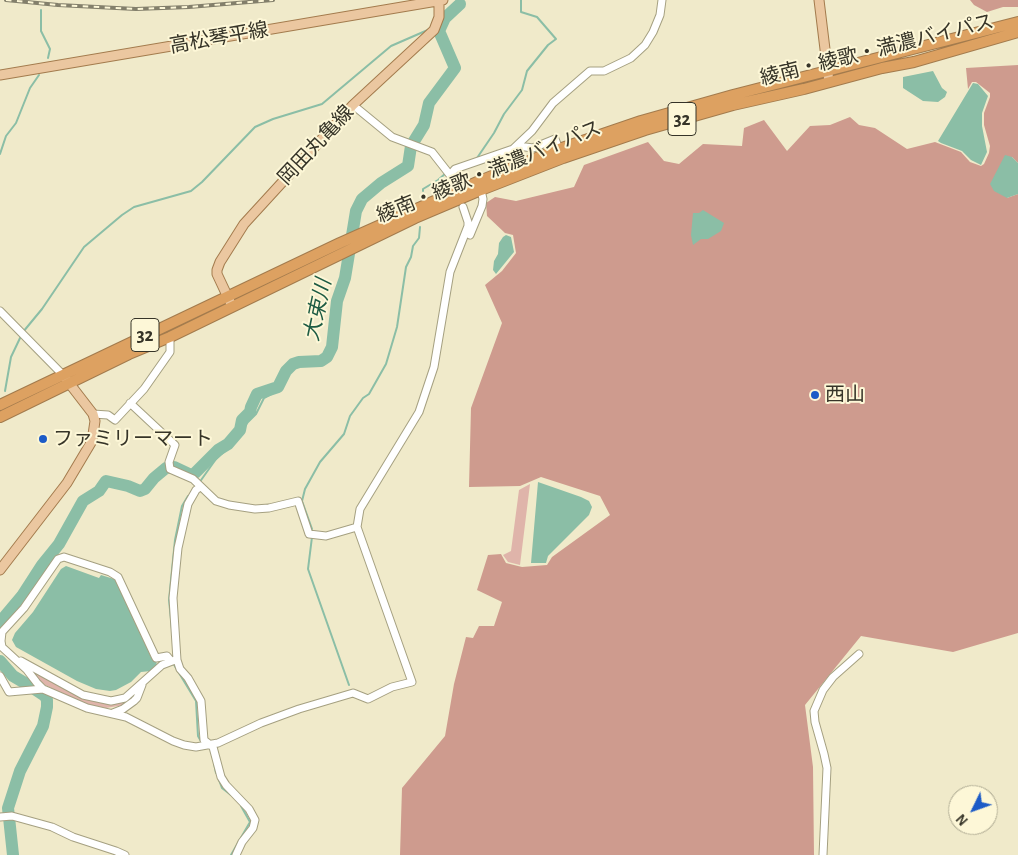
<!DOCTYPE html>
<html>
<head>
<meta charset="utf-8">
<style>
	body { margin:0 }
	#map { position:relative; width:1018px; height:855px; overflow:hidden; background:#f0eaca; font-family:"Alegreya Sans",sans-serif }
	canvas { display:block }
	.north { position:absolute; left:948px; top:785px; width:50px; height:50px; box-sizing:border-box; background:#fdf7d7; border:1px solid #ada991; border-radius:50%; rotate:228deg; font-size:14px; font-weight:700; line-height:20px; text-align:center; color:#363428 }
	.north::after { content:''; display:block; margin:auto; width:18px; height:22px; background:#1c5bc7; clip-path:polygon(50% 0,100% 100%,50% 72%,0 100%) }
</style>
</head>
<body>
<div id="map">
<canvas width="1018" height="855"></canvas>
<div class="north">N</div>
</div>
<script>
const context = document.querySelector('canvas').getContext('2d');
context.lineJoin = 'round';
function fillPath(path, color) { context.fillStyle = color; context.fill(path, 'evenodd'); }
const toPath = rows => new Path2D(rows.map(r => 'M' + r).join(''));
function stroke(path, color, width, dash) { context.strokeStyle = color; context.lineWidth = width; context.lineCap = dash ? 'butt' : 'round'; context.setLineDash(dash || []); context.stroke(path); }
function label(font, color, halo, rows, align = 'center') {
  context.font = font + ' "Alegreya Sans","Noto Sans JP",sans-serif'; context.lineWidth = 4; context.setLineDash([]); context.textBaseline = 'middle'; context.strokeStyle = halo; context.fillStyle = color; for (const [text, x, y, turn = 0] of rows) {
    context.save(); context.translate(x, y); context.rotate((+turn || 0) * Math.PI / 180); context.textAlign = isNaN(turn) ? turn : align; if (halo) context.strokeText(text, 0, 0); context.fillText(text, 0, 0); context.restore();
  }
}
const green = toPath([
	[530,484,520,565,508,562,503,555,511,551,519,490],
	[23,664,77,694,98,702,113,703,139,689,135,696,124,705,106,708,84,704,39,682]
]);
const forest = toPath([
	[970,0,1018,0,1018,7,1003,7,987,12,974,5],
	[1018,65,1018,163,1012,157,1007,198,1018,194,1018,633,953,652,861,636,805,705,813,767,814,855,400,855,402,788,445,736,454,684,466,637,473,638,479,626,494,626,502,602,477,590,488,555,501,554,506,563,522,567,547,565,552,557,610,515,600,496,541,477,520,486,469,487,471,408,502,323,485,285,502,271,516,253,513,235,505,233,487,216,486,203,495,197,516,201,574,187,584,165,648,142,664,161,679,164,703,144,742,146,744,128,764,120,787,151,810,126,830,125,850,117,859,125,875,128,907,149,935,142,961,152,970,162,981,166,984,164,989,153,990,146,984,125,984,113,990,97,990,93,976,82,972,82,968,89,966,68]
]);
const water = toPath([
	[933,71,942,88,947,92,945,97,938,102,923,101,903,88,903,77],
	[973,83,978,84,988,96,982,113,982,126,987,152,981,165,971,160,962,151,941,143,938,141],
	[1005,155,1012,157,1018,163,1018,194,1007,198,994,191,990,184],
	[703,210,724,223,721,231,708,239,701,239,693,245,691,235,693,213,699,213],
	[506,235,511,237,514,252,496,274,493,270,494,261,498,254,499,243,503,237],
	[538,482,581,497,589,501,592,507,589,515,548,556,546,563,531,563],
	[66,566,99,578,101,575,114,579,118,583,151,657,156,661,157,665,151,671,141,672,131,682,116,690,110,691,96,689,77,681,16,647,12,640,15,633,33,612,61,569]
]);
const stream = toPath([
	[41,10,41,31,50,49,48,58],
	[0,154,6,136,16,123,30,88,39,75],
	[477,158,494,133,504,114,522,90,527,71,548,45,556,39,537,17,521,12,521,0],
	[423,191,423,189,438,180,446,173],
	[23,332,42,309,84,247,122,215,134,207,191,191,202,182,255,127,273,119,322,104,391,46,430,29],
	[5,391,11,357,21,336],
	[199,483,216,459,231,446,248,422,256,414,264,398,277,391,280,387,280,383],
	[312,529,302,501,305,489,320,462,344,434,350,416,363,398,369,394,386,364,397,327,406,267,411,257,413,246,419,238,420,227],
	[312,537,308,569,349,685],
	[172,629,169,600,175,540,182,506,188,496],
	[173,663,196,701,198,736,202,743],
	[214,763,216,773],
	[219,780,222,788,231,795],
	[231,855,250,822,241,806]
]);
const river = toPath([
	[0,622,22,596,42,565,59,544,83,501,99,491,106,481,128,486,140,491,145,489,154,478,166,468,174,467,191,475,195,473,218,450,228,444,240,430,242,420,250,412,251,407,257,394,278,387,286,371,293,364,299,362,321,361,327,357,332,347,337,301,345,278,356,211,362,199,381,183,408,166,411,146,424,125,429,103,455,68,439,31,445,18,460,4],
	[0,661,13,676,30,686,45,696,47,700,47,707,43,726,20,771,8,808,13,855]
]);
const minor = toPath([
	[353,105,392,137,432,152,450,175,452,183],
	[518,146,533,148,555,139,559,149],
	[450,175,455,169,513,149,532,131,553,103,590,71,604,71,631,58,645,45,653,32,660,15,662,0],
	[470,235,482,206,483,199,481,190],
	[0,311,63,375],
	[130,403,175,445,169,462,170,469,193,479,216,501,229,505,255,509,269,508,298,501,309,534,326,536,357,527],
	[93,414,108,415,115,420,144,389,170,352,170,337],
	[200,487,196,490,188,504,178,548,173,598,177,660,180,669,188,678,201,701,204,740,213,747,221,777,226,785,249,809,255,820,253,828,242,842,236,855],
	[21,661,83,695,111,701,125,698,162,665,175,660],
	[0,676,9,692,43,689,87,708,126,717,173,741,184,745,196,747,218,743,261,723,299,709,353,693,368,699,392,687,412,682,357,527,360,509,419,412,434,367,450,272,468,226,468,222,463,207],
	[43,689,37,683,27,670,2,647,1,641,2,632,24,608,58,559,64,557,110,572,118,577,155,656,156,658,167,656,171,661],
	[113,713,123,709,134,701,137,698,142,685],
	[0,817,12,816,52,827,73,837,116,851,125,855],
	[823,855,827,768,824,754,815,722,814,711,823,690,833,677,859,654]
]);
const major = toPath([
	[819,0,829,82],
	[0,75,443,0],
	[232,306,217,274,217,270,220,262,244,224,353,105,434,30,439,17,439,1],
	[0,570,67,483,92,441,95,421,93,414,66,379]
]);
const highway = toPath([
	[0,405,340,243,477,182,559,149,641,121,733,95,1018,22],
	[0,417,129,354,170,337,415,218,481,190,563,158,645,130,733,105,804,89,882,68,914,62,1018,32]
]);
const rail = toPath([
	[6,0,58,5,136,9,189,7,273,0]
]);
const markers = [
	[815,395,5,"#1c5bc7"],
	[43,439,5,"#1c5bc7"]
];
const shields = [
	[682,119,28],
	[145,335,28]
];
const shieldNames = [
	["32",682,119],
	["32",145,335]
];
const streetNames = [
	["高松琴平線",219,38,-10],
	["綾南・綾歌・満濃バイパス",877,50,-14],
	["岡田丸亀線",316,145,-47],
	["綾南・綾歌・満濃バイパス",489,172,-22]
];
const poiNames = [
	["西山",825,395],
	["ファミリーマート",53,439]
];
const waterNames = [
	["大束川",318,310,-78]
];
fillPath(green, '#dfb4aa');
fillPath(forest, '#ce9b8e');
fillPath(water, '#8bbea6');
stroke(stream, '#8bbea6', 2);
stroke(river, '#8bbea6', 12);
stroke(minor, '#a5a081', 9);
stroke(major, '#a37b4d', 11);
stroke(highway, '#a37b4d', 12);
stroke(minor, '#fff', 7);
stroke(major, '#ebc7a0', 9);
stroke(highway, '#dda161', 10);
stroke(rail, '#837f6b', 4);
stroke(rail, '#fdf7d7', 2, [5.5]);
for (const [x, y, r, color] of markers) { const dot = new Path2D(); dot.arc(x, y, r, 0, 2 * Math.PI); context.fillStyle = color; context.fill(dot); stroke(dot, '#fdf7d7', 2); }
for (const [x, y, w] of shields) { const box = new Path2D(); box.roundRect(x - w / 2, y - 16.5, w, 33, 4); context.fillStyle = '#fdf7d7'; context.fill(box); stroke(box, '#363428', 1); }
label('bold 19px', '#363428', null, shieldNames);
label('20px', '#363428', '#fdf7d7', streetNames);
label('20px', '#363428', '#fdf7d7', poiNames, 'left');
label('italic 21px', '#1d5b43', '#fdf7d7', waterNames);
</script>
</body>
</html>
